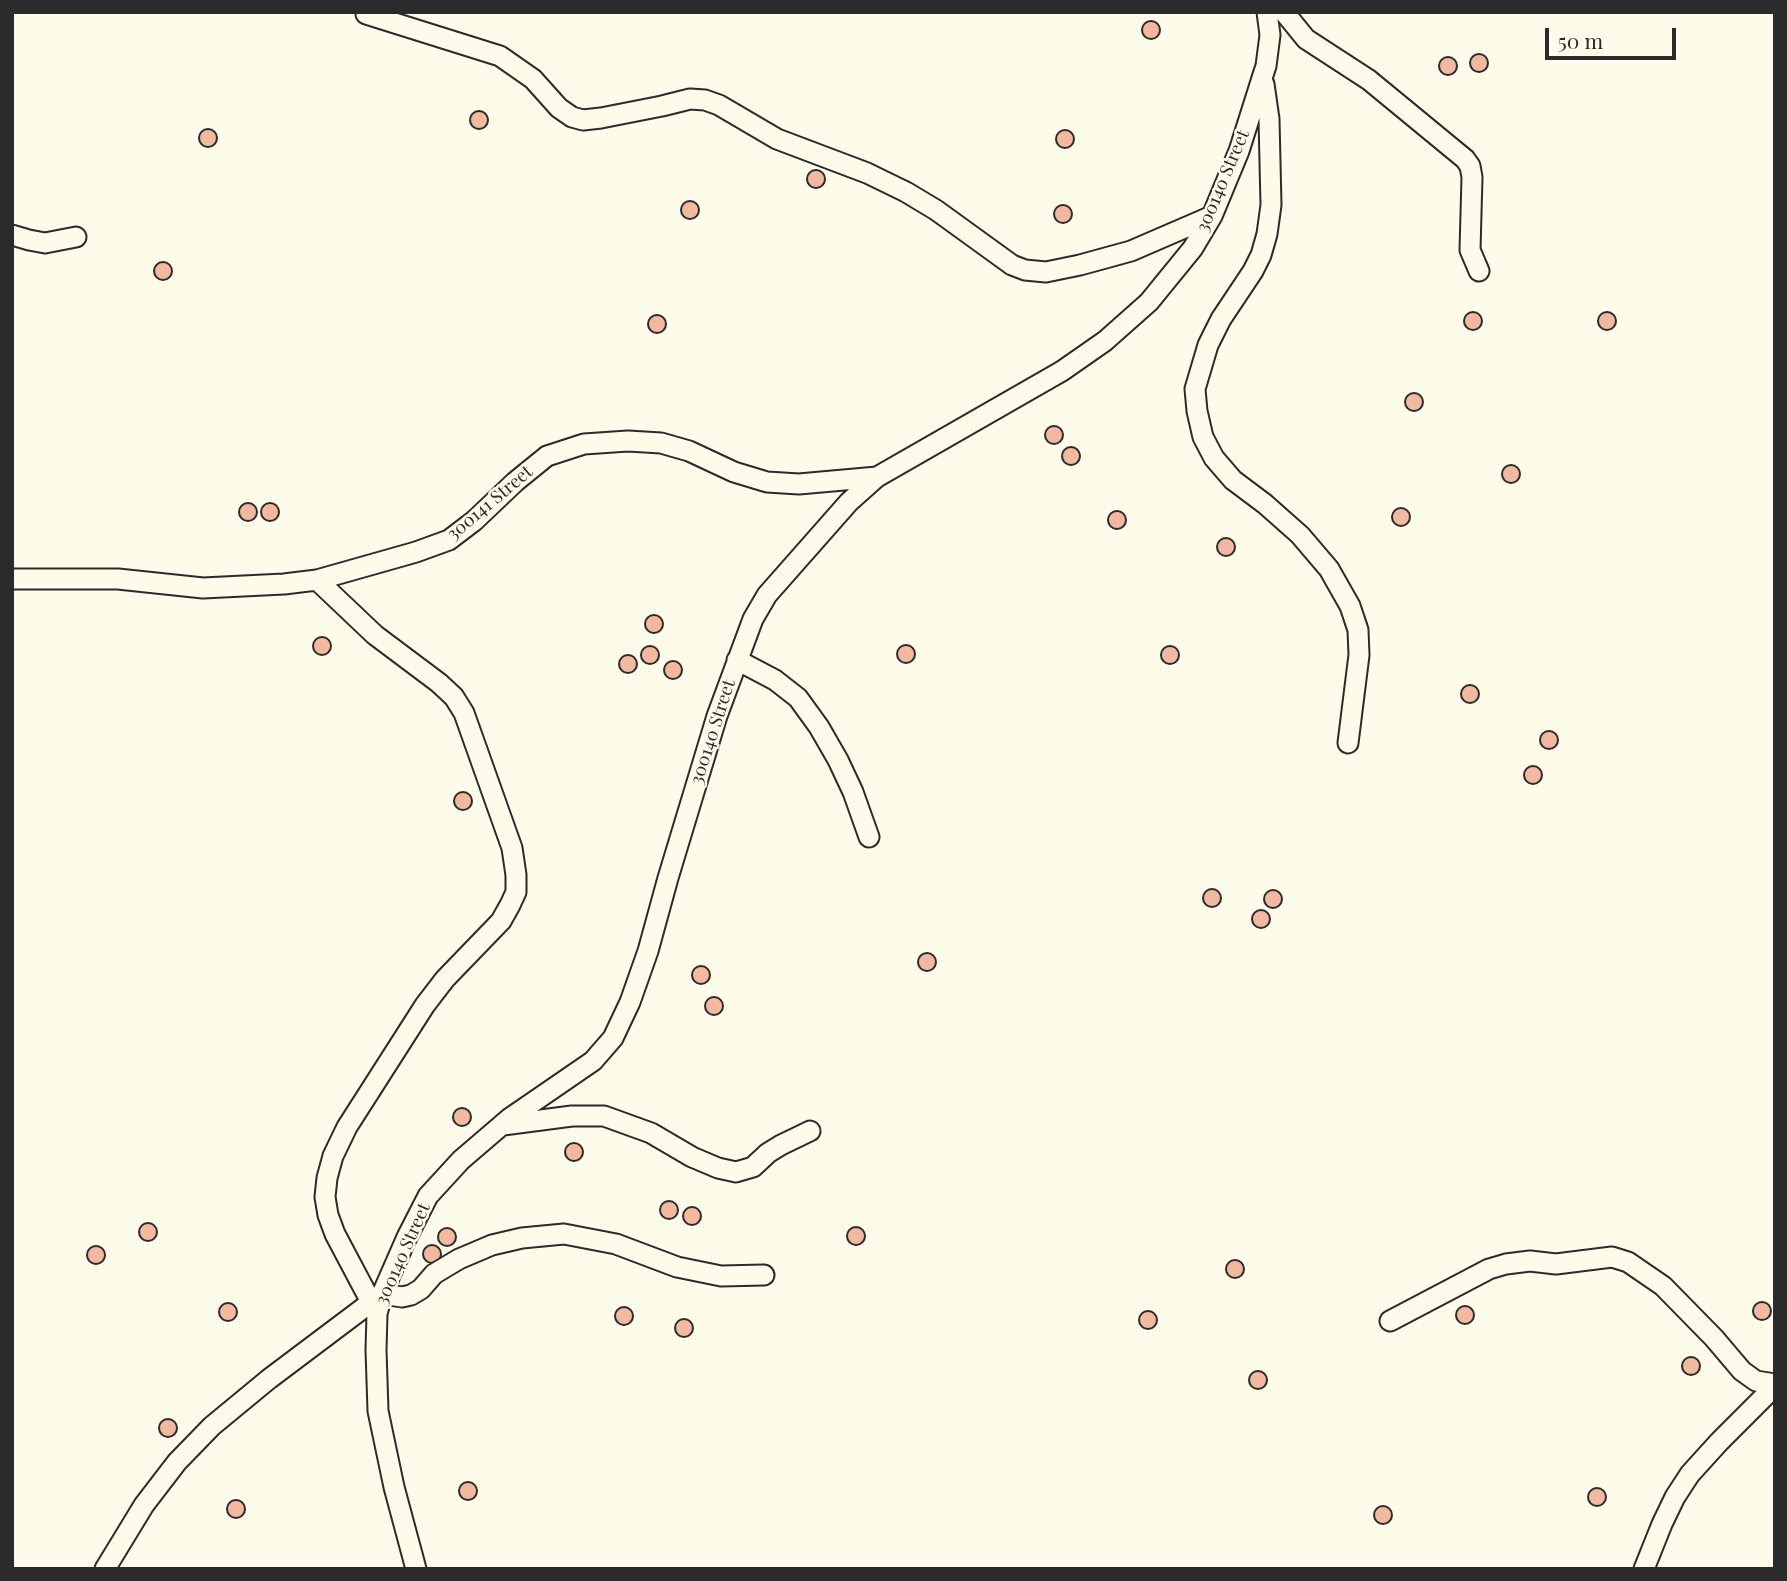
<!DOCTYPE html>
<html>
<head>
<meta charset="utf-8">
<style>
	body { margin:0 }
	#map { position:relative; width:1787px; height:1581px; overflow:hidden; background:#fdfbea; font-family:"Playfair Display",serif }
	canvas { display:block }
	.frame { position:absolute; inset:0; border:14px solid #2b2b2b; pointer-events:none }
	.scale { position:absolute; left:1545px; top:28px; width:131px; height:32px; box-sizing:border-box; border:4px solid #2b2b2b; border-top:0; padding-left:9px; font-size:21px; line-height:24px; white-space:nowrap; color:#2b2b2b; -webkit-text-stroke:5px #fdfbea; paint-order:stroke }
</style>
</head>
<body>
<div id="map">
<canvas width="1787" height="1581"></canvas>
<div class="frame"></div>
<div class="scale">50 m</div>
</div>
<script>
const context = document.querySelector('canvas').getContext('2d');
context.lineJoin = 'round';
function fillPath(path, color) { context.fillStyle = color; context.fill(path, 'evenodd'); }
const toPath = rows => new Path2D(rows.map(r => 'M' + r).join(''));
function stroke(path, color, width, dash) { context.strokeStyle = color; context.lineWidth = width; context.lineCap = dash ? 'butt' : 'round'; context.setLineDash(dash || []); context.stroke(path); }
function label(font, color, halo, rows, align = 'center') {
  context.font = font + ' "Playfair Display",serif'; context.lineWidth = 5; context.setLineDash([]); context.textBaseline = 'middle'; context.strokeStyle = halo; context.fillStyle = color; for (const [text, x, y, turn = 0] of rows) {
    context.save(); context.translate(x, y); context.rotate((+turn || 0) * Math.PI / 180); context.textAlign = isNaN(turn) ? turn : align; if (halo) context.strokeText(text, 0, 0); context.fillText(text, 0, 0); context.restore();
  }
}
const building = toPath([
	'1142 30a9 9 0 1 1 18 0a9 9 0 1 1-18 0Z',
	'1470 63a9 9 0 1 1 18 0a9 9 0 1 1-18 0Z',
	'1439 66a9 9 0 1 1 18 0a9 9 0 1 1-18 0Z',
	'470 120a9 9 0 1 1 18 0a9 9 0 1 1-18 0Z',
	'199 138a9 9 0 1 1 18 0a9 9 0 1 1-18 0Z',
	'1056 139a9 9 0 1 1 18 0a9 9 0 1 1-18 0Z',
	'807 179a9 9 0 1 1 18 0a9 9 0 1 1-18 0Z',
	'681 210a9 9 0 1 1 18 0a9 9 0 1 1-18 0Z',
	'1054 214a9 9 0 1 1 18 0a9 9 0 1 1-18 0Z',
	'154 271a9 9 0 1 1 18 0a9 9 0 1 1-18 0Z',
	'1598 321a9 9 0 1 1 18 0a9 9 0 1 1-18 0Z',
	'1464 321a9 9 0 1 1 18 0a9 9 0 1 1-18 0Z',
	'648 324a9 9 0 1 1 18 0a9 9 0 1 1-18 0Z',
	'1405 402a9 9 0 1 1 18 0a9 9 0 1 1-18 0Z',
	'1045 435a9 9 0 1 1 18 0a9 9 0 1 1-18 0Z',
	'1062 456a9 9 0 1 1 18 0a9 9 0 1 1-18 0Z',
	'1502 474a9 9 0 1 1 18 0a9 9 0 1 1-18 0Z',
	'261 512a9 9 0 1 1 18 0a9 9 0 1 1-18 0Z',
	'239 512a9 9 0 1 1 18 0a9 9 0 1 1-18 0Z',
	'1392 517a9 9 0 1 1 18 0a9 9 0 1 1-18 0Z',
	'1108 520a9 9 0 1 1 18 0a9 9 0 1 1-18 0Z',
	'1217 547a9 9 0 1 1 18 0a9 9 0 1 1-18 0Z',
	'645 624a9 9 0 1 1 18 0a9 9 0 1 1-18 0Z',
	'313 646a9 9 0 1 1 18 0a9 9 0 1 1-18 0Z',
	'897 654a9 9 0 1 1 18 0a9 9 0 1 1-18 0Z',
	'641 655a9 9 0 1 1 18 0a9 9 0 1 1-18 0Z',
	'1161 655a9 9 0 1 1 18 0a9 9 0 1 1-18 0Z',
	'619 664a9 9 0 1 1 18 0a9 9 0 1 1-18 0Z',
	'664 670a9 9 0 1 1 18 0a9 9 0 1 1-18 0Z',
	'1461 694a9 9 0 1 1 18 0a9 9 0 1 1-18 0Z',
	'1540 740a9 9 0 1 1 18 0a9 9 0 1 1-18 0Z',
	'1524 775a9 9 0 1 1 18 0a9 9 0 1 1-18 0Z',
	'454 801a9 9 0 1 1 18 0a9 9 0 1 1-18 0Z',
	'1203 898a9 9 0 1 1 18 0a9 9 0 1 1-18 0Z',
	'1264 899a9 9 0 1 1 18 0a9 9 0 1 1-18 0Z',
	'1252 919a9 9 0 1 1 18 0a9 9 0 1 1-18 0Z',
	'918 962a9 9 0 1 1 18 0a9 9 0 1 1-18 0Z',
	'692 975a9 9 0 1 1 18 0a9 9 0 1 1-18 0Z',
	'705 1006a9 9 0 1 1 18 0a9 9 0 1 1-18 0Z',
	'453 1117a9 9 0 1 1 18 0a9 9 0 1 1-18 0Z',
	'565 1152a9 9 0 1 1 18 0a9 9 0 1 1-18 0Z',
	'660 1210a9 9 0 1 1 18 0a9 9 0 1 1-18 0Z',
	'683 1216a9 9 0 1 1 18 0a9 9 0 1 1-18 0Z',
	'139 1232a9 9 0 1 1 18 0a9 9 0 1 1-18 0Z',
	'847 1236a9 9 0 1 1 18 0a9 9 0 1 1-18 0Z',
	'438 1237a9 9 0 1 1 18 0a9 9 0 1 1-18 0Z',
	'423 1254a9 9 0 1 1 18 0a9 9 0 1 1-18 0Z',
	'87 1255a9 9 0 1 1 18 0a9 9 0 1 1-18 0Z',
	'1226 1269a9 9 0 1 1 18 0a9 9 0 1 1-18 0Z',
	'1753 1311a9 9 0 1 1 18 0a9 9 0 1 1-18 0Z',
	'219 1312a9 9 0 1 1 18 0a9 9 0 1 1-18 0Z',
	'1456 1315a9 9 0 1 1 18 0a9 9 0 1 1-18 0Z',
	'615 1316a9 9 0 1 1 18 0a9 9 0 1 1-18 0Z',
	'1139 1320a9 9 0 1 1 18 0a9 9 0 1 1-18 0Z',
	'675 1328a9 9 0 1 1 18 0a9 9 0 1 1-18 0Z',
	'1682 1366a9 9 0 1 1 18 0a9 9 0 1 1-18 0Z',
	'1249 1380a9 9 0 1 1 18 0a9 9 0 1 1-18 0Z',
	'159 1428a9 9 0 1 1 18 0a9 9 0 1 1-18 0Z',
	'459 1491a9 9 0 1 1 18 0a9 9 0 1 1-18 0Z',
	'1588 1497a9 9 0 1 1 18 0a9 9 0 1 1-18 0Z',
	'227 1509a9 9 0 1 1 18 0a9 9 0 1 1-18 0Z',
	'1374 1515a9 9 0 1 1 18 0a9 9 0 1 1-18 0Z'
]);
const minor = toPath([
	[1284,12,1306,39,1369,80,1465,159,1470,166,1472,177,1470,250,1479,271],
	[366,14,500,56,533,79,559,108,572,117,583,120,601,118,662,106,690,99,705,100,719,105,777,139,867,173,906,192,936,210,1012,265,1025,270,1046,272,1080,265,1131,251,1212,216],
	[1264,84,1269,119,1271,205,1267,234,1261,255,1253,271,1221,319,1208,345,1195,389,1197,411,1203,437,1214,458,1233,480,1265,504,1300,535,1329,569,1350,606,1358,630,1359,655,1348,743],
	[12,235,29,240,45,243,76,237],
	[12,579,118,579,203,588,284,584,317,580,416,552,449,540,474,521,515,482,547,456,584,444,628,441,661,443,689,451,734,472,767,482,799,484,877,477],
	[317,580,375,635,439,683,454,697,464,713,512,848,516,875,516,892,510,905,501,921,445,979,425,1005,347,1127,333,1156,327,1178,325,1197,328,1215,335,1234,371,1302],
	[737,660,775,680,798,698,819,727,838,760,853,792,869,837],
	[503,1125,572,1116,604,1116,651,1133,692,1157,718,1168,736,1172,753,1167,768,1153,781,1145,810,1131],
	[1390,1321,1489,1269,1506,1264,1530,1261,1556,1264,1612,1257,1628,1262,1663,1286,1714,1338,1742,1371,1756,1381,1775,1384],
	[105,1569,144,1505,177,1462,212,1426,269,1379,382,1294,402,1297,411,1295,421,1289,434,1274,459,1259,492,1245,522,1238,564,1234,616,1244,677,1267,721,1276,764,1275],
	[416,1569,394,1487,378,1411,376,1350,377,1314,382,1294,407,1237,428,1196,461,1160,510,1118,593,1061,613,1038,630,1002,648,951,668,878,717,716,753,619,767,595,849,502,877,477,1062,371,1105,341,1149,302,1193,248,1212,216,1239,151,1263,75,1266,66,1270,35,1267,12],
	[1644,1569,1662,1524,1675,1497,1690,1474,1719,1442,1775,1386]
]);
const streetNames = [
	["300140 Street",1223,181,-67],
	["300141 Street",490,503,-40],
	["300140 Street",713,732,-72],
	["300140 Street",403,1254,-66]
];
fillPath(building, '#f2b8a0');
stroke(building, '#2b2b2b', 2);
stroke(minor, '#2b2b2b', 23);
stroke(minor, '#fdfbea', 19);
label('18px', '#2b2b2b', '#fdfbea', streetNames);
</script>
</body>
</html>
